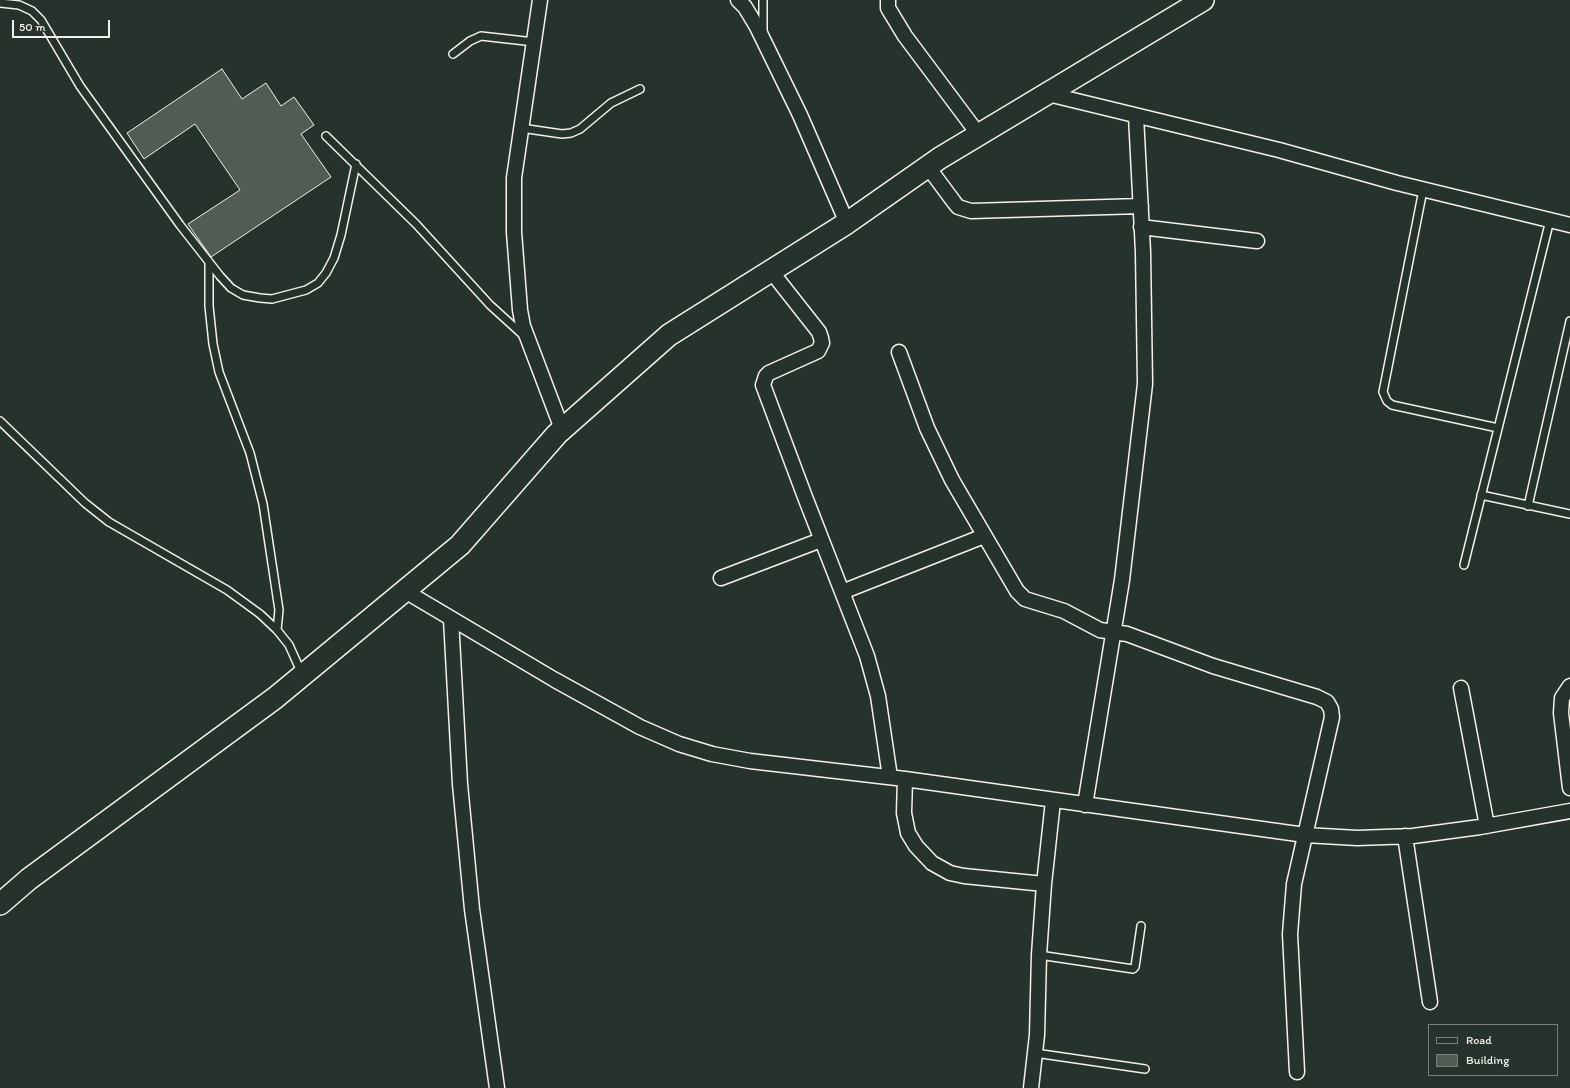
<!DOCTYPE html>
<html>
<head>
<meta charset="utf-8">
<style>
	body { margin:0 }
	#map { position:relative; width:1570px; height:1088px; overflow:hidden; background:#26332d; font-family:Itim,sans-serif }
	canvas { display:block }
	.legend { position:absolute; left:1428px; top:1024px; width:130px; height:52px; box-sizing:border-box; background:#26332d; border:1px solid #787f78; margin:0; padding:5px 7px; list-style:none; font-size:12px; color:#f4f1e8 }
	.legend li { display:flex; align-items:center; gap:8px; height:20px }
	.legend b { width:20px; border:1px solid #787f78 }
	.scale { position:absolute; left:12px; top:20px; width:98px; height:18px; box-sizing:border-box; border:2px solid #f4f1e8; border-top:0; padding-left:5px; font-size:12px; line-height:14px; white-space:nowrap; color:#f4f1e8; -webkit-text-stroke:3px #26332d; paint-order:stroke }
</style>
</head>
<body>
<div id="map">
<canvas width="1570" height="1088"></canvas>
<ul class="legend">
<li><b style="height:5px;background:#26332d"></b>Road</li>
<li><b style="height:11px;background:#525c55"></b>Building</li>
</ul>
<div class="scale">50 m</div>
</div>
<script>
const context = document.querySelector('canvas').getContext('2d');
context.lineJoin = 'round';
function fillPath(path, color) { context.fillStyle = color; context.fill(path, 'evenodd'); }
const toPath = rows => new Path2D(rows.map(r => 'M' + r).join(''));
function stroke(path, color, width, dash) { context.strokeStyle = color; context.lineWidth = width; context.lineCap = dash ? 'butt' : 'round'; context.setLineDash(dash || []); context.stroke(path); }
const building = toPath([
	[222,69,242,99,266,83,281,106,294,97,314,125,301,134,331,177,211,257,188,224,240,190,195,124,144,159,127,133,222,69]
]);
const service = toPath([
	[0,3,19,5,32,11,41,20,80,86,180,225,220,276,231,288,243,295,260,298,272,299,306,290,318,283,326,273,334,258,341,235,356,164],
	[763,32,763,0],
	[453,54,470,41,481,36,534,42],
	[521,128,562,134,571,133,580,129,611,103,640,89],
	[326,136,416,224,490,305,523,335],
	[1423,190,1383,392,1387,401,1392,405,1498,428],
	[209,262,209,306,213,344,219,372,250,453,263,504,279,610,277,630],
	[0,421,85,503,109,522,227,590,260,614,277,630,289,645,302,674],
	[1481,495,1570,514],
	[1528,506,1570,321],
	[1464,565,1550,220],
	[1039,955,1133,969,1135,967,1141,926],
	[1035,1053,1145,1069]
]);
const minor = toPath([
	[540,0,514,178,514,232,520,310,523,326,562,429],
	[738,0,745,7,757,27,800,115,847,223],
	[888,0,888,8,905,36,979,135],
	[1048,94,1279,150,1397,183,1570,225],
	[928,167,954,202,958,207,971,211,1141,206],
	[1141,227,1257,241],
	[771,271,819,332,821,338,822,343,818,351,769,373,766,376,763,385,805,497,867,656,878,696,890,777],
	[899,352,927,428,952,480,1017,591,1025,599,1064,611,1100,630,1127,634,1213,666,1317,697,1327,702,1331,709,1332,717,1294,884,1290,934,1297,1072],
	[721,578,821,540],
	[405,591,555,680,640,727,679,744,712,754,750,761,905,779,1305,835,1357,838,1413,836,1480,827,1570,811],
	[842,592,984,536],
	[451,619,460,784,472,909,497,1088],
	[1570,686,1562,698,1561,713,1570,788],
	[1461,688,1487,826],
	[905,779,904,813,908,833,916,846,932,863,950,873,964,876,1044,884],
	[1085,805,1122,580,1145,384,1143,252,1136,116],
	[1405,836,1430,1002],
	[1031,1088,1037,1035,1039,955,1044,884,1053,801]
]);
const primary = toPath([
	[0,904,29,879,275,698,460,545,557,434,669,335,847,223,940,158,1203,0]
]);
fillPath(building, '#525c55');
stroke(building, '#f4f1e8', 1);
stroke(service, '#f4f1e8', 10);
stroke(minor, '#f4f1e8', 17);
stroke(primary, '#f4f1e8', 24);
stroke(service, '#26332d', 7);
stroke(minor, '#26332d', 14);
stroke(primary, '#26332d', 21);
</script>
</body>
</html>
